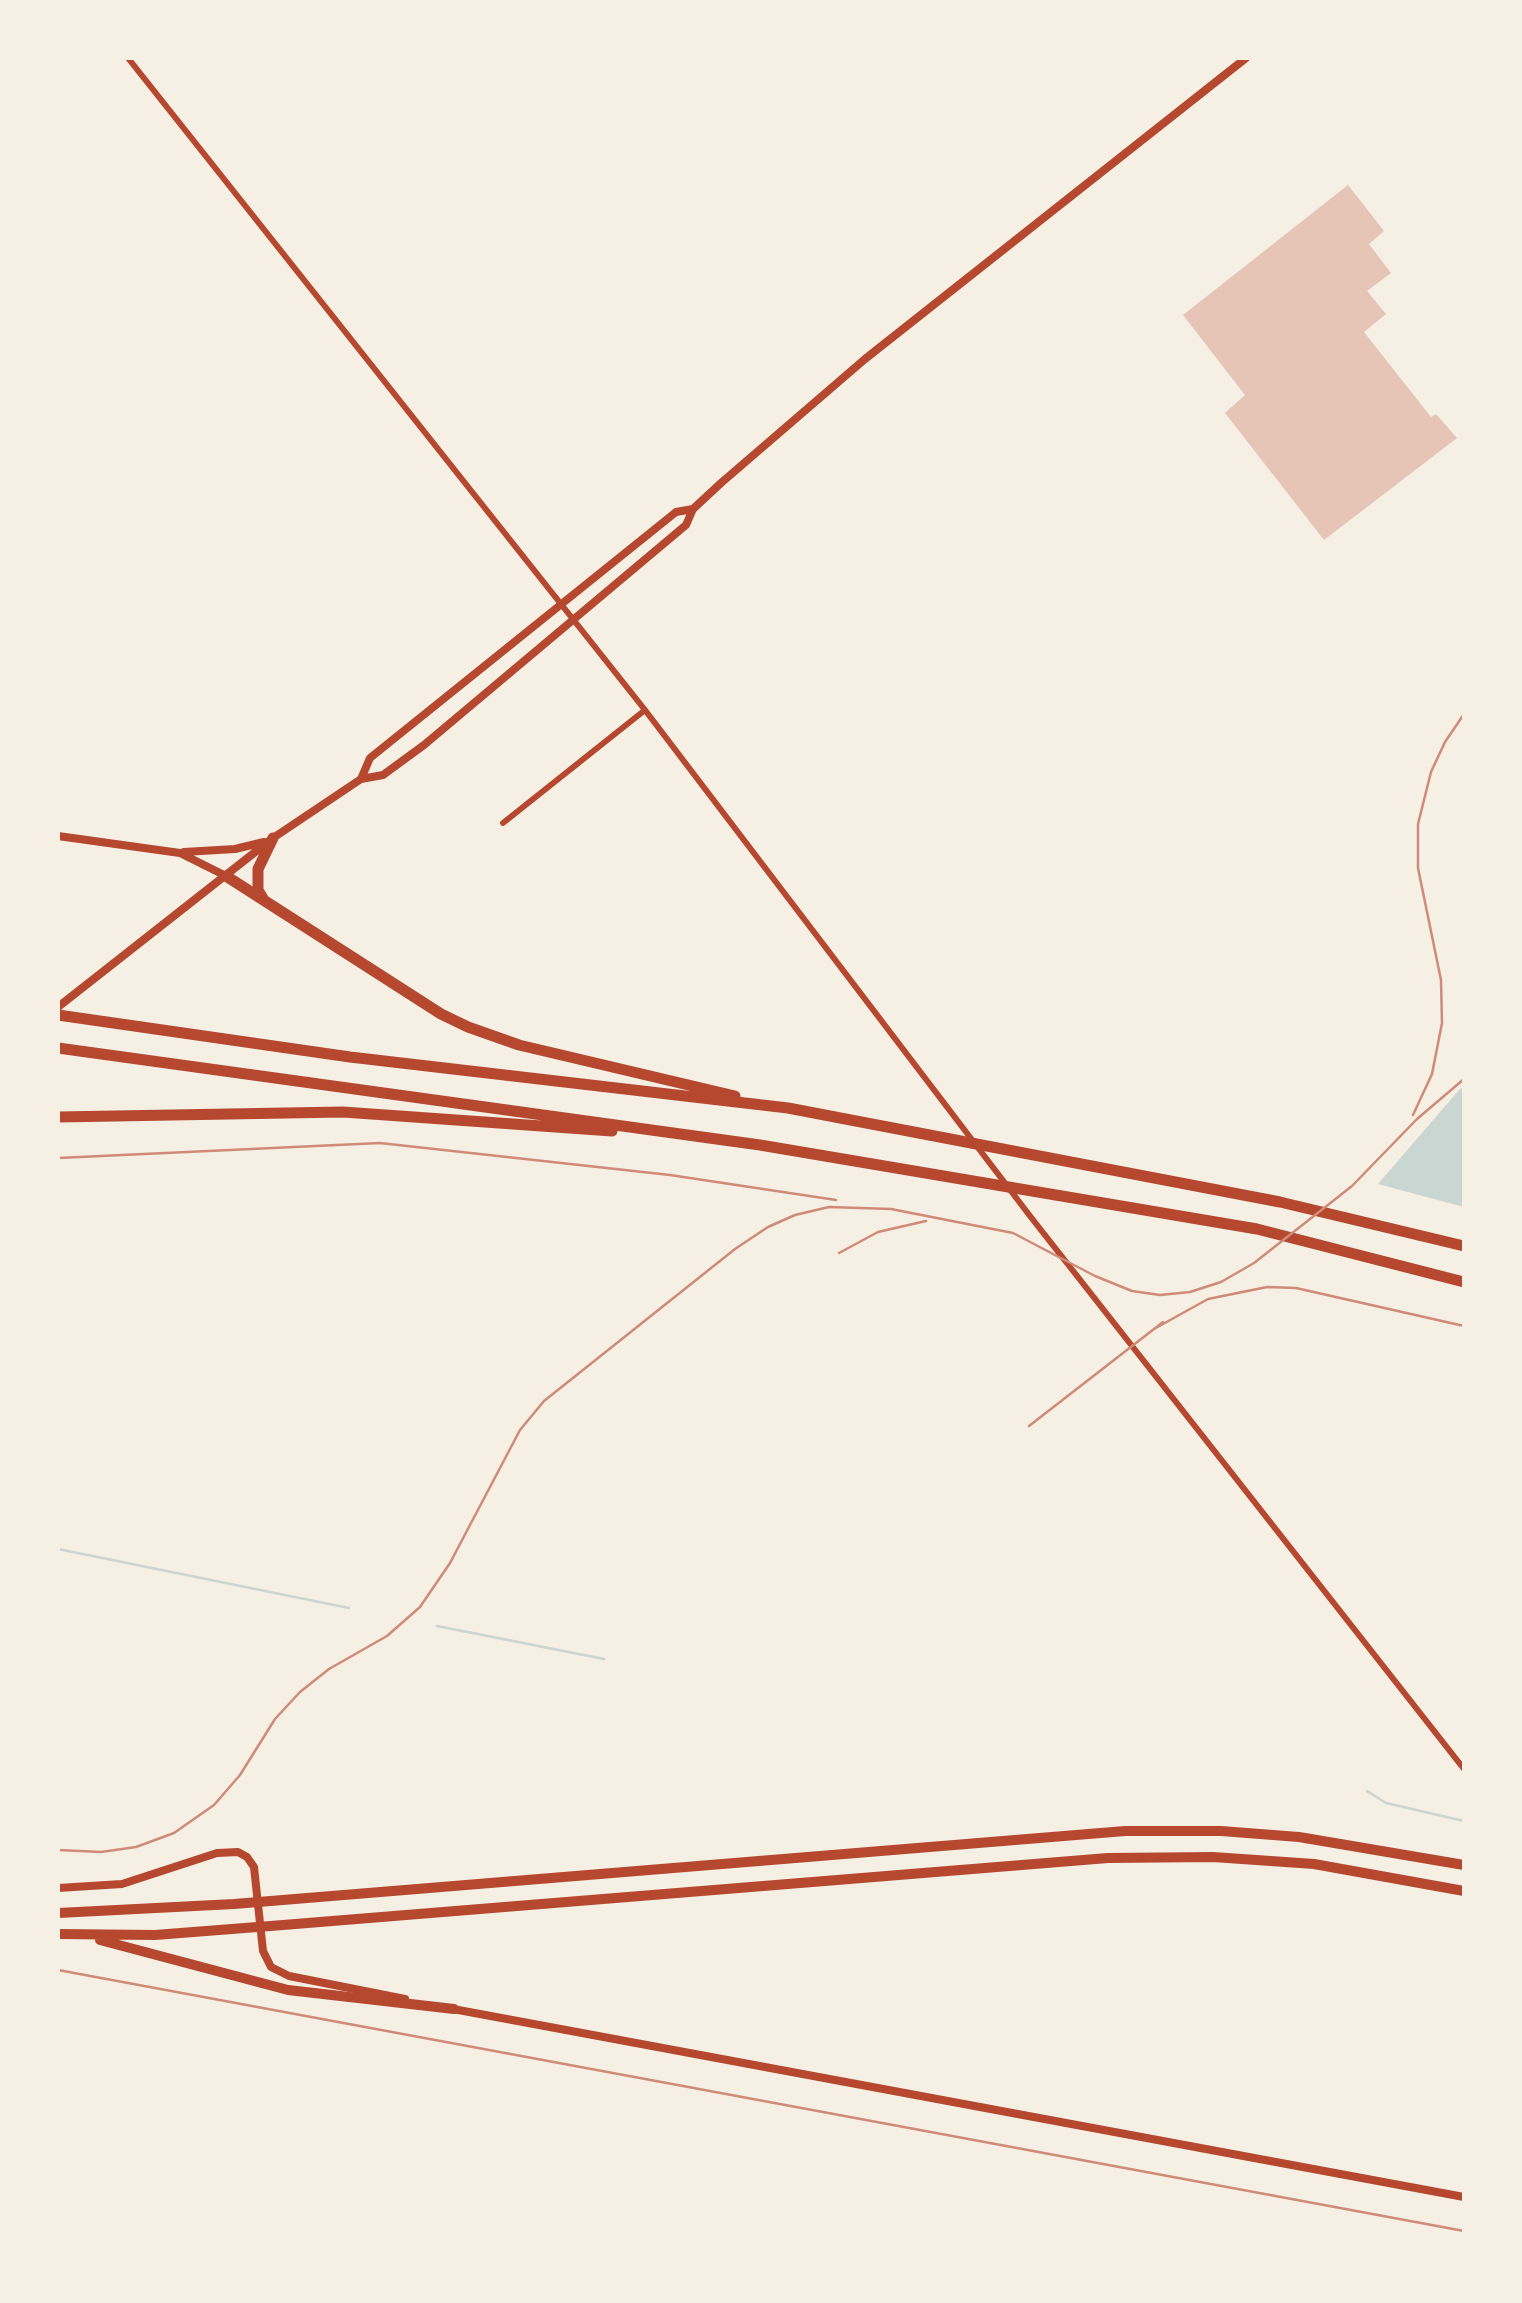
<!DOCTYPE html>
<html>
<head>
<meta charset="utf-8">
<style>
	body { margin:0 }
	#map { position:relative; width:1522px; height:2303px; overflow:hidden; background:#f6efe4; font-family:"Work Sans",sans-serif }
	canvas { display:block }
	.frame { position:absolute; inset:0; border:60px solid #f6efe4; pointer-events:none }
</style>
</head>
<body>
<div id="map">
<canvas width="1522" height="2303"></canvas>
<div class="frame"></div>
</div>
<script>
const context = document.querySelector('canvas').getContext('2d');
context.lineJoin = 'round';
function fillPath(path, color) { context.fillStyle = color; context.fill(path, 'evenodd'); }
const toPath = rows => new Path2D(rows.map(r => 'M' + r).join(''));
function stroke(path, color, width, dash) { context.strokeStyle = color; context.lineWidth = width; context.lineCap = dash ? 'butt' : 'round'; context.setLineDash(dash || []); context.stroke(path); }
const water = toPath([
	[1464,1086,1464,1207,1378,1184,1459,1090]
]);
const stream = toPath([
	[58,1549,349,1608],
	[437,1626,604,1659],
	[1367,1791,1386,1803,1464,1821]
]);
const building = toPath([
	[1348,185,1384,231,1369,244,1391,273,1367,291,1386,314,1364,332,1431,417,1436,414,1457,438,1324,540,1225,413,1245,395,1183,315]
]);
const minor = toPath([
	[128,58,645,710,1030,1216,1464,1769],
	[503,823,645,710]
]);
const tertiary = toPath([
	[361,779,370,758,676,512,693,509],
	[58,836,180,853,226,876],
	[184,852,235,849,264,842],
	[58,1007,273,838,361,779,383,775,424,745,686,525,693,509,721,483,865,359,1246,58],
	[58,1888,122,1884,217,1853,238,1852,247,1857,254,1867,263,1951,271,1967,289,1976,405,1999],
	[453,2009,1464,2197]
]);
const primary = toPath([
	[58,1913,234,1904,1125,1831,1221,1831,1299,1837,1464,1865],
	[58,1934,155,1935,283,1925,1108,1858,1213,1857,1314,1864,1464,1891],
	[100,1940,288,1990,454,2009]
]);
const motorway = toPath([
	[226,876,441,1014,468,1027,519,1045,735,1096],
	[264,900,258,890,258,869,273,838],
	[58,1015,350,1057,788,1108,1280,1202,1464,1246],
	[58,1048,760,1145,1257,1229,1464,1282],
	[58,1117,343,1112,612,1131]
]);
const rail = toPath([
	[1413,1115,1432,1074,1442,1023,1441,980,1418,868,1418,824,1431,772,1445,742,1464,714],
	[58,1158,380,1143,670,1175,836,1200],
	[839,1253,878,1232,926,1221],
	[1154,1329,1208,1299,1267,1287,1296,1288,1464,1326],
	[1029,1426,1163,1322],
	[58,1850,101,1852,136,1847,174,1833,214,1805,240,1775,275,1719,300,1692,329,1669,387,1636,420,1607,450,1563,520,1430,544,1401,735,1249,768,1227,795,1215,829,1207,891,1209,1013,1233,1095,1276,1132,1291,1160,1295,1190,1292,1221,1282,1254,1263,1352,1186,1417,1119,1464,1079],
	[58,1970,1464,2231]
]);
fillPath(water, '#c9d6d2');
stroke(stream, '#c9d6d2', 2.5);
fillPath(building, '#e6c5b7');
stroke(minor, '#b5482f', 6);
stroke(tertiary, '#b5482f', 8);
stroke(primary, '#b5482f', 10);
stroke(motorway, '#b5482f', 11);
stroke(rail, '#cf8b77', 2.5);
</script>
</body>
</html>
